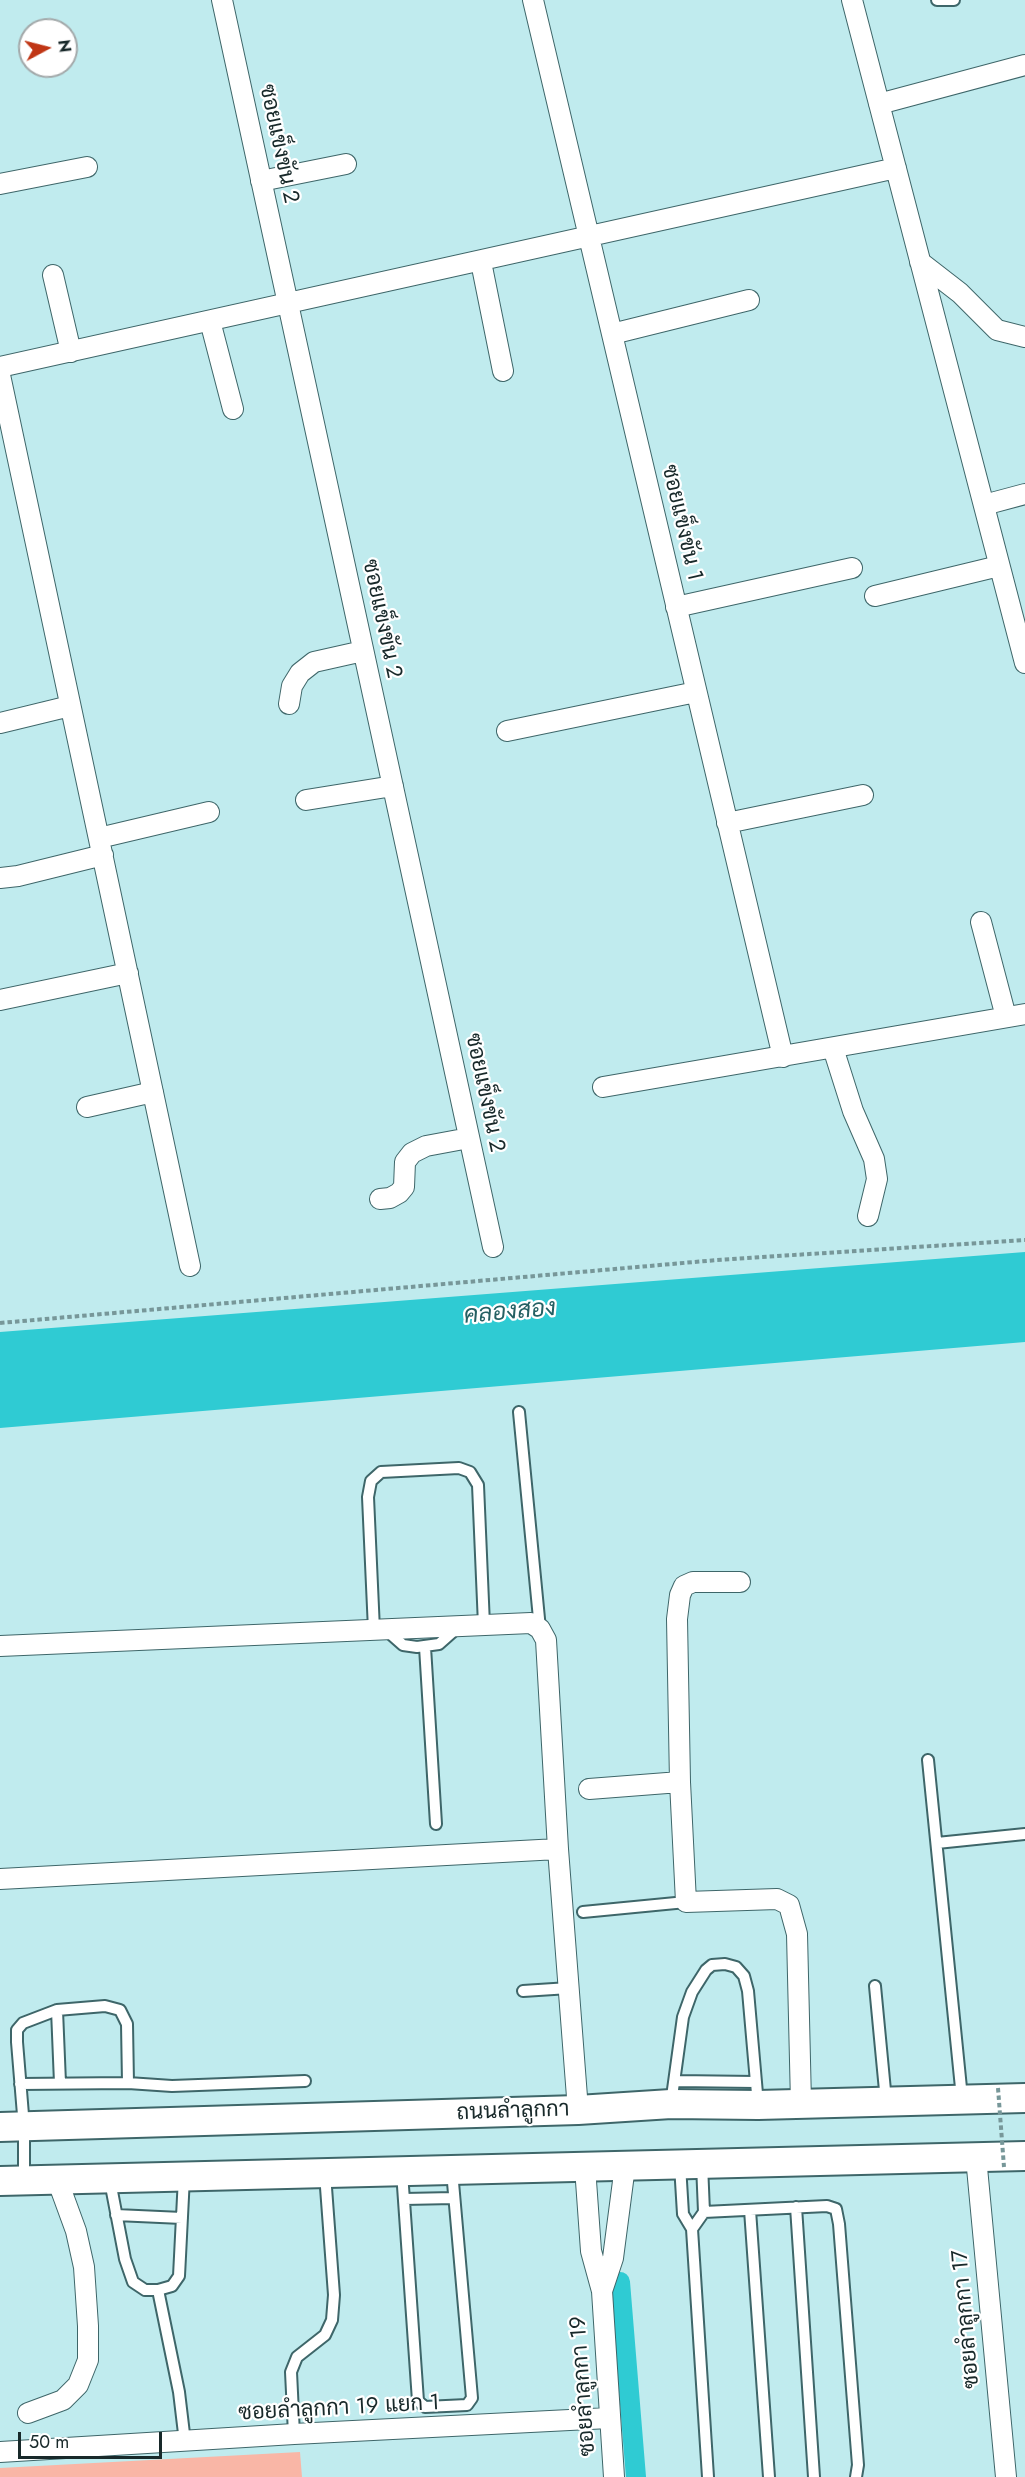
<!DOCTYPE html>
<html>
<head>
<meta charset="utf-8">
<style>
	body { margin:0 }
	#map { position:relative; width:1025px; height:2477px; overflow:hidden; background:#c0ebee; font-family:Jost,sans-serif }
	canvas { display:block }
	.north { position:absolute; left:18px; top:18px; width:60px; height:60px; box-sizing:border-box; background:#fff; border:2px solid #a3a9aa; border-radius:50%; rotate:83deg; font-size:16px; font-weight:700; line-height:24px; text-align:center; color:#18292a }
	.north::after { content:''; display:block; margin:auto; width:21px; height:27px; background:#c03615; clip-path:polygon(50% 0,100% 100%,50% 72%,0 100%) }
	.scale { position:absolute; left:18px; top:2432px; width:144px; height:27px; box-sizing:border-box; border:3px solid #18292a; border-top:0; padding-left:8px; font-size:18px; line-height:21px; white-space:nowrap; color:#18292a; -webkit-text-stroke:4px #fff; paint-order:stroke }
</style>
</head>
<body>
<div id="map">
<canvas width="1025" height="2477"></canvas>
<div class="north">N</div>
<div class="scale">50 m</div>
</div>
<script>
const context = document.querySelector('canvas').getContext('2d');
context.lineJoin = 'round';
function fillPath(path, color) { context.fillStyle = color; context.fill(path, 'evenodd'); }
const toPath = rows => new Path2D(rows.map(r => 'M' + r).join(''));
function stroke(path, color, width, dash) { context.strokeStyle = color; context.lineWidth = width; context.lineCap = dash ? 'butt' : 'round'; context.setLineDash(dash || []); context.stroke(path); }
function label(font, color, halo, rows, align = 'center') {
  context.font = font + ' Jost,Sarabun,sans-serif'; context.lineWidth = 4.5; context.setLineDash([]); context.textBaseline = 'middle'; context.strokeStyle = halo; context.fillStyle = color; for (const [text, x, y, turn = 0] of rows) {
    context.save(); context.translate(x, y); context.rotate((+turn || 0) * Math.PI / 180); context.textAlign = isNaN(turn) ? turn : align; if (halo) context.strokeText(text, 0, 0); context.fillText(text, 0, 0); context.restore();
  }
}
const green = toPath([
	[300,2452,302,2477,0,2477,0,2468]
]);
const water = toPath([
	[1025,1252,1025,1342,0,1428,0,1332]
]);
const canal = toPath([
	[620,2282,636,2477]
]);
const path = toPath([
	[0,1323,717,1260,1025,1240]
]);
const service = toPath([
	[937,0,954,0],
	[519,1412,540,1629],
	[374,1630,368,1497,371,1481,381,1472,459,1468,470,1472,478,1485,484,1625],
	[386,1630,403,1645,417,1647,439,1644,457,1628],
	[425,1647,436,1824],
	[928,1760,962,2098],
	[937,1843,1025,1834],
	[583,1912,686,1902],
	[875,1986,886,2101],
	[523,1991,569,1988],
	[57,2010,60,2083],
	[676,2081,756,2082],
	[128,2083,172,2086,305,2081],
	[20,2084,128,2083,127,2024,120,2010,105,2006,57,2010,23,2023,17,2030,17,2042,24,2127,24,2178],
	[671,2104,683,2017,692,1992,706,1970,712,1965,725,1964,736,1967,744,1976,748,1991,758,2105],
	[680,2165,683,2214,692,2229,708,2477],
	[402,2172,418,2401,425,2407,467,2405,472,2398,452,2171],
	[110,2181,125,2259,133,2282,145,2290,158,2290,172,2286,179,2276,184,2177],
	[404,2199,454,2198],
	[796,2207,814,2477],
	[750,2210,769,2477],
	[704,2212,827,2206,836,2209,839,2224,858,2465,856,2477],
	[116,2215,182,2218],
	[692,2229,704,2212,702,2164],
	[158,2290,179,2392,185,2442],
	[294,2434,291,2372,297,2357,325,2335,332,2320,334,2295,325,2174]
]);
const minor = toPath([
	[222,0,493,1247],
	[533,0,783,1057],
	[852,0,1025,663],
	[879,104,1025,65],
	[261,181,346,164],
	[0,184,87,167],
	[481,262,503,371],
	[920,262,960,293,997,330,1025,337],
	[53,275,71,352],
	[210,321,233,409],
	[612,334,749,300],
	[0,367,896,168],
	[0,375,190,1266],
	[984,505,1025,494],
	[875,596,999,566],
	[676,607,852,568],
	[289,704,292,686,300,673,314,662,363,651],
	[0,723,70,706],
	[507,731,696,692],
	[306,800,393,786],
	[727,823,863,795],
	[99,838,209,812],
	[0,878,18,876,103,855],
	[981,922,1006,1017],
	[0,1000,128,973],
	[833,1048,853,1111,874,1159,877,1179,868,1216],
	[603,1087,1025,1014],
	[87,1107,153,1092],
	[380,1199,390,1198,399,1193,404,1187,405,1162,412,1153,426,1146,469,1138],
	[740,1582,693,1582,684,1586,680,1595,677,1619,680,1782,686,1902,777,1899,789,1905,797,1934,801,2103],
	[0,1646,531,1623,540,1629,546,1640,558,1849,578,2110],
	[589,1789,680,1782],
	[0,1879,558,1849],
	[976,2157,1006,2477],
	[585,2167,591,2251,602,2291,614,2477],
	[602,2291,613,2258,625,2166],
	[28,2413,63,2400,78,2385,88,2360,88,2326,84,2267,76,2231,57,2179],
	[0,2452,294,2434,609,2418]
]);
const secondary = toPath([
	[0,2127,578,2110,671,2104,758,2105,1025,2098],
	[0,2181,1025,2156]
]);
const pathBridge = toPath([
	[998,2088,1004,2167]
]);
const streetNames = [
	["ซอยแข็งขัน 2",278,144,78],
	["ซอยแข็งขัน 1",681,523,77],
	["ซอยแข็งขัน 2",381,619,78],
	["ซอยแข็งขัน 2",484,1093,78],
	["ถนนลำลูกกา",513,2112,-2],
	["ซอยลำลูกกา 17",967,2319,-95],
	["ซอยลำลูกกา 19",584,2386,-94],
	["ซอยลำลูกกา 19 แยก 1",339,2409,-3]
];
const waterNames = [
	["คลองสอง",510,1313,-5]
];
fillPath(green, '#f9b6a6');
fillPath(water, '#2fcbd3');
stroke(canal, '#2fcbd3', 20);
stroke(service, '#3e6669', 14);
stroke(minor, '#3e6669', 22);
stroke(secondary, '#3e6669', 32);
stroke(path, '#779799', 4, [4.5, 3]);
stroke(service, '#fff', 10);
stroke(minor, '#fff', 20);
stroke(secondary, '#fff', 28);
stroke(pathBridge, '#779799', 4, [4.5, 3]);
label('22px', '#18292a', '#fff', streetNames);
label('italic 24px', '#246063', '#fff', waterNames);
</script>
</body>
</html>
